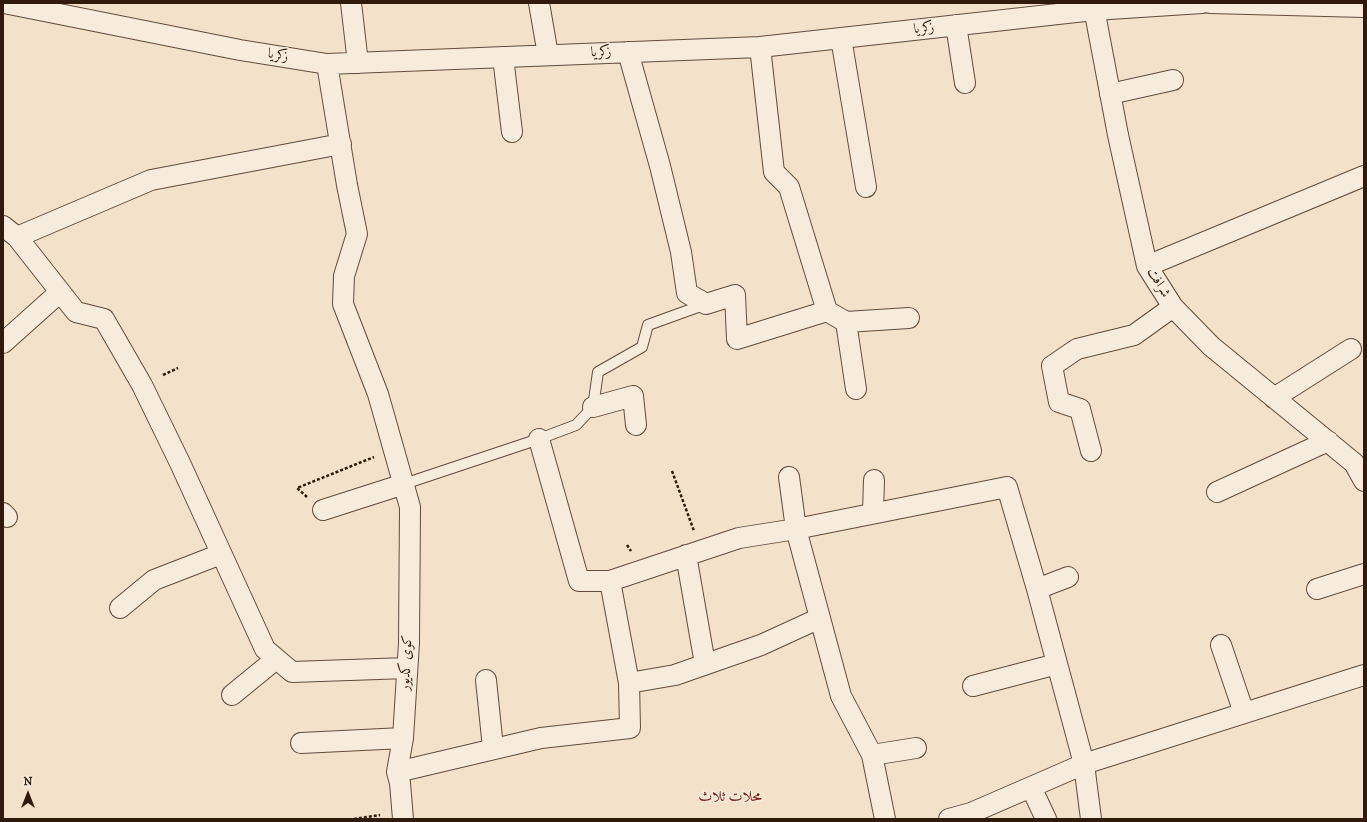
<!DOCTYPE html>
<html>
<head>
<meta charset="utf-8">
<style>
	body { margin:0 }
	#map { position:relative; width:1367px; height:822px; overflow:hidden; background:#f3e2c9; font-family:"IM FELL DW Pica",serif }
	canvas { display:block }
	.frame { position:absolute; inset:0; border:4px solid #31190c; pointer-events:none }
	.north { position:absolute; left:8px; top:774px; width:40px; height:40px; -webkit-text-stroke:3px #f7ecdc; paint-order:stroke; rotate:0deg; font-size:11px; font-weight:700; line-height:16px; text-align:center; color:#31190c }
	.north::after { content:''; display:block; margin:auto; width:14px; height:18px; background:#31190c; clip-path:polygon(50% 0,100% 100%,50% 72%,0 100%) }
</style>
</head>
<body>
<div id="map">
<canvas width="1367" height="822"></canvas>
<div class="frame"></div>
<div class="north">N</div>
</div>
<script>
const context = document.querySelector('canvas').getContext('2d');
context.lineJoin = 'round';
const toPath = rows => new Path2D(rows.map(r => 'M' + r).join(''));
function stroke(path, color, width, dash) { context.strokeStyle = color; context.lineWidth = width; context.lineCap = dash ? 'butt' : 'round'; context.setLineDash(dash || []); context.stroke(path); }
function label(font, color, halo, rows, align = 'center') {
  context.font = font + ' "IM FELL DW Pica",Amiri,serif'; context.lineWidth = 3; context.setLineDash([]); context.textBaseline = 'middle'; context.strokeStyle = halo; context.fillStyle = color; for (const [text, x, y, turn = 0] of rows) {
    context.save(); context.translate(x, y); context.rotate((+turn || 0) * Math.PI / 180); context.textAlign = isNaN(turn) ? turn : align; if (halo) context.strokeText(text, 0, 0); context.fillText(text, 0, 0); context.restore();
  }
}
const path = toPath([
	[163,375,178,368],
	[672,471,694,531],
	[307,497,297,488,374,457],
	[627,545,631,551],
	[354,819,380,815]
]);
const lane = toPath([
	[404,484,539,439,576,425,593,407,598,372,642,347,648,325,706,304]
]);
const street = toPath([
	[4,3,240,50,327,64,760,47,1094,10,1202,3],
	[351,3,358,63],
	[539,3,548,55],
	[1093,3,1118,135,1147,266,1173,307,1211,346,1354,463,1364,481],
	[1210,3,1364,7],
	[956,25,965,83],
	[841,38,866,187],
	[760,47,774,172,789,187,827,311,846,322,856,389],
	[628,52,660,166,681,252,687,293,706,304,735,295,737,339,827,311],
	[503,57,512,132],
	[327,64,347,185,357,234,344,276,343,304,378,394,410,507,409,643,403,738,397,772,400,783,403,819],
	[1110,94,1173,80],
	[3,226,17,237,76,312,104,319,142,385,180,463,265,649,292,672,407,668],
	[17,237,151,180,341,144],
	[1147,266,1364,176],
	[846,322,909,318],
	[3,343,60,292],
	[1274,398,1351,349],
	[593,407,633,396,636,425],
	[539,439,579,581,610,581,739,538,796,529,1007,487,1037,589,1084,764,1091,819],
	[1091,451,1080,409,1059,402,1052,366,1077,349,1134,335,1173,307],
	[789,477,796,529,841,696,872,755,885,819],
	[1217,492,1328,441],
	[323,510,404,484],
	[3,513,7,517],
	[873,513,874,480],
	[686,555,705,664],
	[1037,589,1068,577],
	[1317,589,1364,574],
	[120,608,154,580,221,554],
	[1221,645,1244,713],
	[486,680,493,748],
	[629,683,675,675,761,645,820,618],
	[973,686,1057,664],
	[232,695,276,659],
	[301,743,403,738],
	[872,755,916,748],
	[397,772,541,738,630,728,629,683,610,581],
	[1031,787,1046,819],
	[949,819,971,813,1084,764,1364,675]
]);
const streetNames = [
	["زکریا",924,29,-6],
	["زکریا",601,53,-2],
	["زکریا",278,56,9],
	["شرافت",1158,283,59],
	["کوی کدیور",407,663,-87]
];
const neighbourhoodNames = [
	["محلات ثلاث",730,798]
];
stroke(lane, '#624b3b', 12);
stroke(street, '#624b3b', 22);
stroke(path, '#31190c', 2.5, [3, 2]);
stroke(lane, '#f7ecdc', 10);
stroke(street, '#f7ecdc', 20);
label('14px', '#31190c', '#f7ecdc', streetNames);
label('15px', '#7a1f14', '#f7ecdc', neighbourhoodNames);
</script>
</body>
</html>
